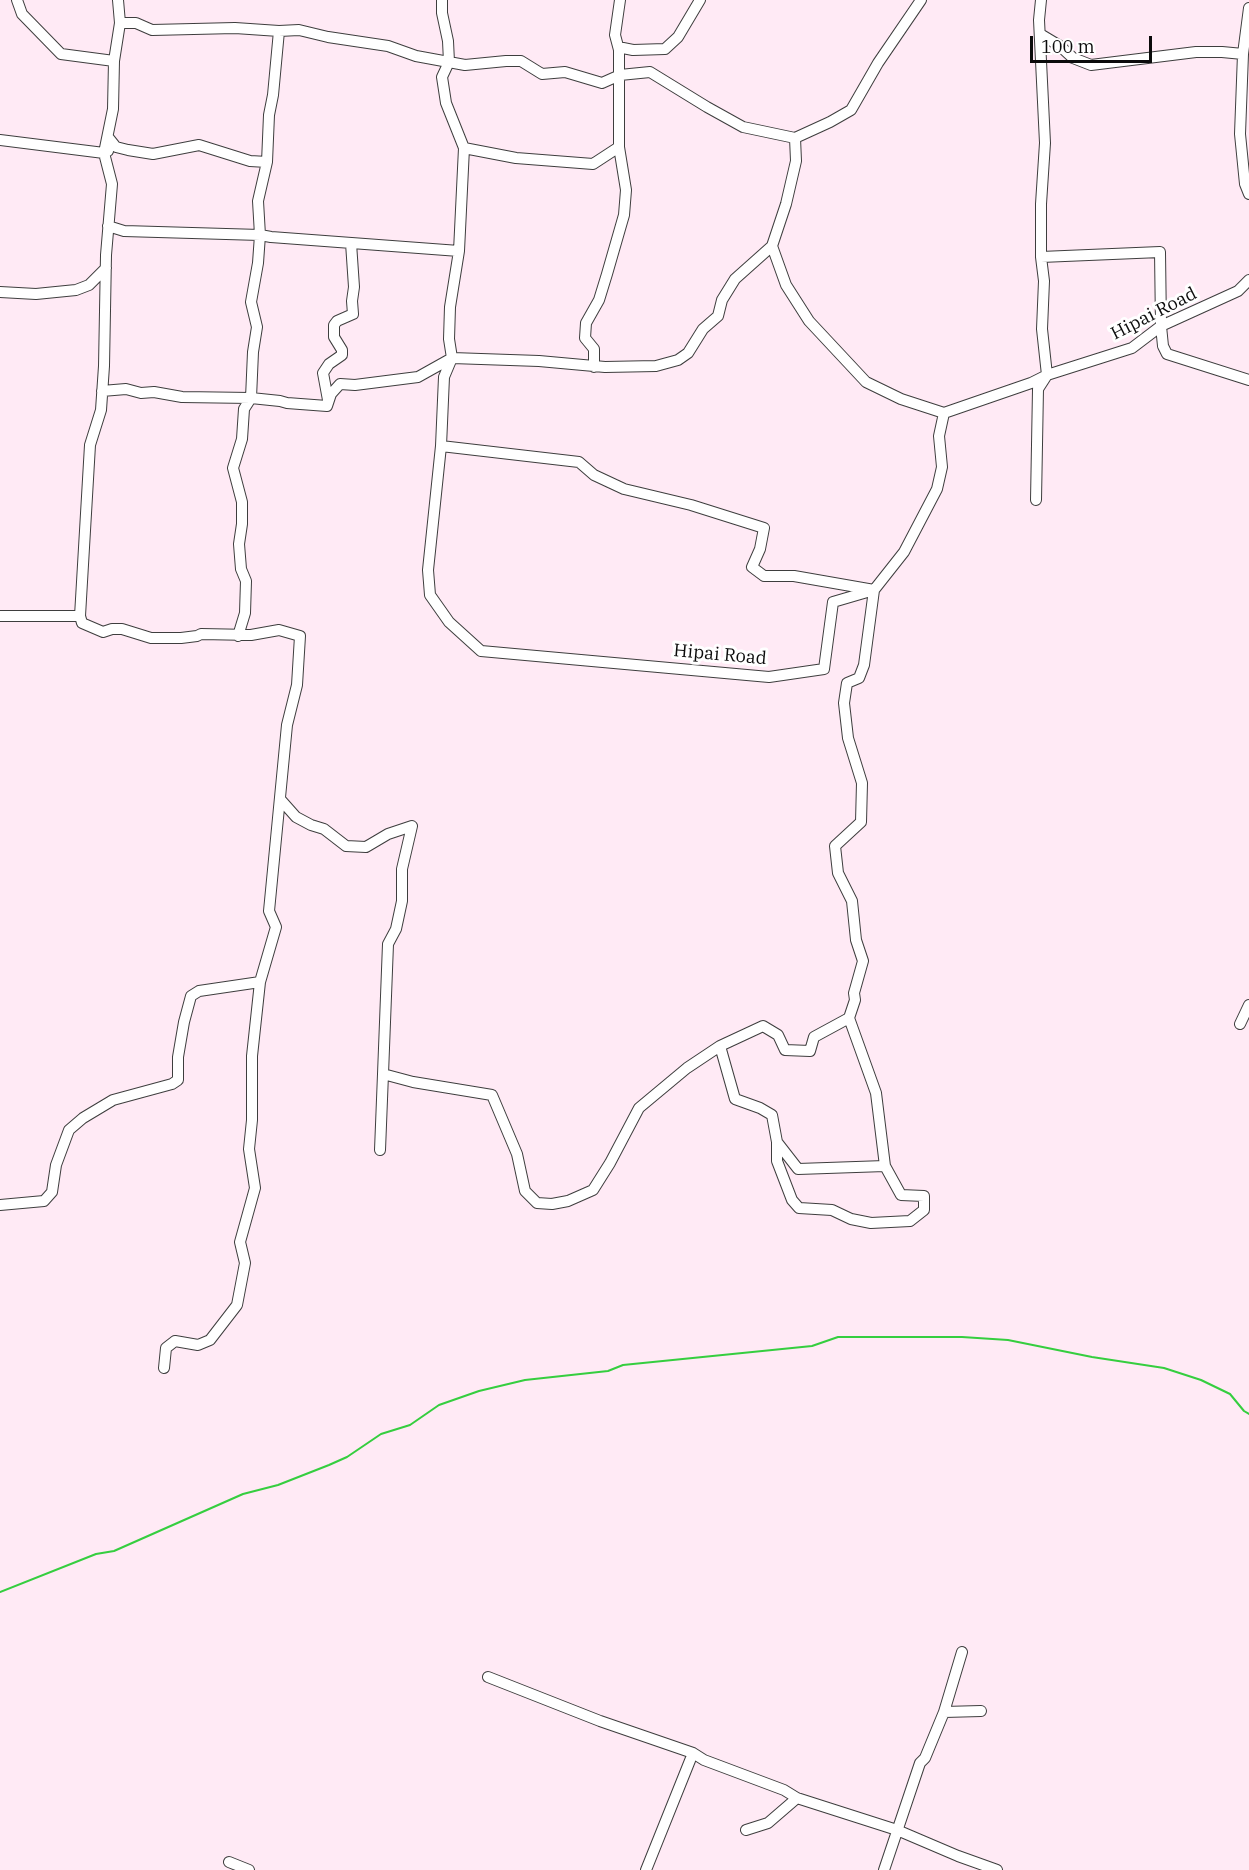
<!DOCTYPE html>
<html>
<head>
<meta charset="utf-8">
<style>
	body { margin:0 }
	#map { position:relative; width:1249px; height:1870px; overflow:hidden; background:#ffeaf5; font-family:"IBM Plex Serif",serif }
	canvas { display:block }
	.scale { position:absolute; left:1030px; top:36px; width:122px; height:27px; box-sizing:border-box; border:3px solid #0b0b0b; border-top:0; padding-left:8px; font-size:18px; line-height:21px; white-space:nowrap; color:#0b0b0b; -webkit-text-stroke:4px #fff; paint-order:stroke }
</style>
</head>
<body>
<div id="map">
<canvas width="1249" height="1870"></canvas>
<div class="scale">100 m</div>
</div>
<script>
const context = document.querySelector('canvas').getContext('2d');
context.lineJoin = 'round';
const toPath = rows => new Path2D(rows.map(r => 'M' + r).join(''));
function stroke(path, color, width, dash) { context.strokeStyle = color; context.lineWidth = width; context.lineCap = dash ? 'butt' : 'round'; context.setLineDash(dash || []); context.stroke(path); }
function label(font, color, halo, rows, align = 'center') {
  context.font = font + ' "IBM Plex Serif",serif'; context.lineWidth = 6; context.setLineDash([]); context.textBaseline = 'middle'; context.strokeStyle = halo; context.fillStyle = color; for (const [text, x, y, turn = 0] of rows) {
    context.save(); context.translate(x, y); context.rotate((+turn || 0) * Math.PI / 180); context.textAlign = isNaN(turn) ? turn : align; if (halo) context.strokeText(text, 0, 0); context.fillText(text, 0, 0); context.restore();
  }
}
const stream = toPath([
	[0,1592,96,1554,114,1551,243,1494,278,1485,329,1465,347,1457,381,1434,410,1425,439,1405,479,1391,525,1380,608,1371,623,1365,812,1346,838,1337,962,1337,1008,1340,1092,1357,1164,1368,1201,1380,1230,1394,1244,1411,1249,1414]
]);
const street = toPath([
	[17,0,22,14,61,54,114,61],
	[442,0,442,13,448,41,449,62,442,77,446,103,464,148,459,251,450,307,449,339,452,358,444,377,441,446,428,570,430,595,449,622,481,651,769,677,824,669,833,602,874,590,904,552,937,489,942,467,939,436,944,413,1031,383,1047,375,1132,348,1161,326,1238,291,1249,280],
	[1249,8,1243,54,1240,134,1245,184,1249,194],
	[120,23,136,23,152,30,235,28,279,31,299,30,328,37,388,46,416,56,465,65,506,61,521,61,542,74,565,72,602,83,620,75,650,72,707,107,743,127,795,138,830,122,851,110,878,63,921,0],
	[1040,34,1060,46,1073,58,1091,65,1196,52,1222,52,1243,54],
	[619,50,623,48,633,50,665,49,678,37,700,0],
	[108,137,116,147,128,150,153,154,199,145,250,161,267,162,258,201,260,235,258,263,251,302,257,327,253,352,251,398,280,401,287,403,327,406,331,394,340,384,355,385,418,377,452,358,539,361,605,367,656,366,678,360,688,353,703,329,718,316,722,300,735,279,772,246],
	[795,138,796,161,786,204,772,246,786,285,809,321,866,382,901,399,944,413],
	[0,140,104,153,108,151],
	[464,148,516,158,593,164,619,147],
	[267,162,269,115,273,95,279,31],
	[108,226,124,231,260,235,271,237,459,251],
	[1041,257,1160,252,1161,326,1163,346,1167,354,1249,380],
	[0,292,36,294,76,290,89,285,106,268],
	[594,367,594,349,585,338,586,323,599,300,607,274,624,215,626,190,619,147,619,50,615,35,620,0],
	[102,391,126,389,141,393,154,392,182,397,251,398,244,409,242,439,233,468,242,502,242,524,239,544,241,569,246,581,245,613,238,636],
	[328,400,323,373,329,364,342,355,342,350,334,337,334,325,337,321,353,314,352,301,354,287,351,243],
	[1036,500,1038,389,1047,375,1042,329,1044,281,1041,257,1041,204,1045,143,1039,20,1041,0],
	[0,616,80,616,90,445,101,410,104,366,106,255,112,184,104,153,113,109,114,61,120,23,118,0],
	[80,616,82,623,103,632,112,629,122,629,151,638,181,638,197,636,201,634,251,635,279,630,300,636,297,685,287,725,269,911,276,927,260,982,252,1056,252,1120,249,1149,255,1188,240,1242,245,1263,237,1305,210,1340,198,1345,175,1341,166,1348,164,1368],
	[280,799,296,817,311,825,324,829,346,846,366,847,388,834,412,826,402,869,402,901,396,929,388,944,383,1074,413,1082,492,1095,517,1154,525,1191,537,1203,552,1204,568,1201,593,1190,610,1163,639,1108,687,1068,720,1046,763,1026,778,1035,785,1050,810,1051,814,1037,849,1018,855,1000,854,993,863,961,856,940,852,901,838,873,835,846,861,822,862,783,848,738,844,703,847,683,859,678,864,665,874,590,794,576,764,576,752,567,760,549,764,528,691,505,624,489,594,475,579,462,441,446],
	[849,1018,876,1093,885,1166],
	[1240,1024,1249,1005],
	[720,1046,735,1099,760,1108,772,1115,777,1142,777,1161,792,1200,799,1208,832,1210,851,1219,871,1223,910,1221,924,1210,924,1196,901,1195,885,1166,798,1169,777,1142],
	[380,1150,383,1074],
	[0,1205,44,1201,52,1192,56,1165,69,1130,83,1118,113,1100,172,1084,178,1080,178,1057,184,1022,191,996,199,991,260,982],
	[488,1677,600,1721,693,1753,704,1760,784,1790,797,1798,897,1830,958,1856,997,1870],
	[944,1712,981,1711],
	[746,1830,768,1823,797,1798],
	[229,1862,249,1870],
	[646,1870,693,1753],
	[884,1870,920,1763,925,1758,944,1712,962,1652]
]);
const streetNames = [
	["Hipai Road",1154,314,-27],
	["Hipai Road",720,655,5]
];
stroke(stream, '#35ce3f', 2);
stroke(street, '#3e3e3e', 12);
stroke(street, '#fff', 10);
label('18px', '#0b0b0b', '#fff', streetNames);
</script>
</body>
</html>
